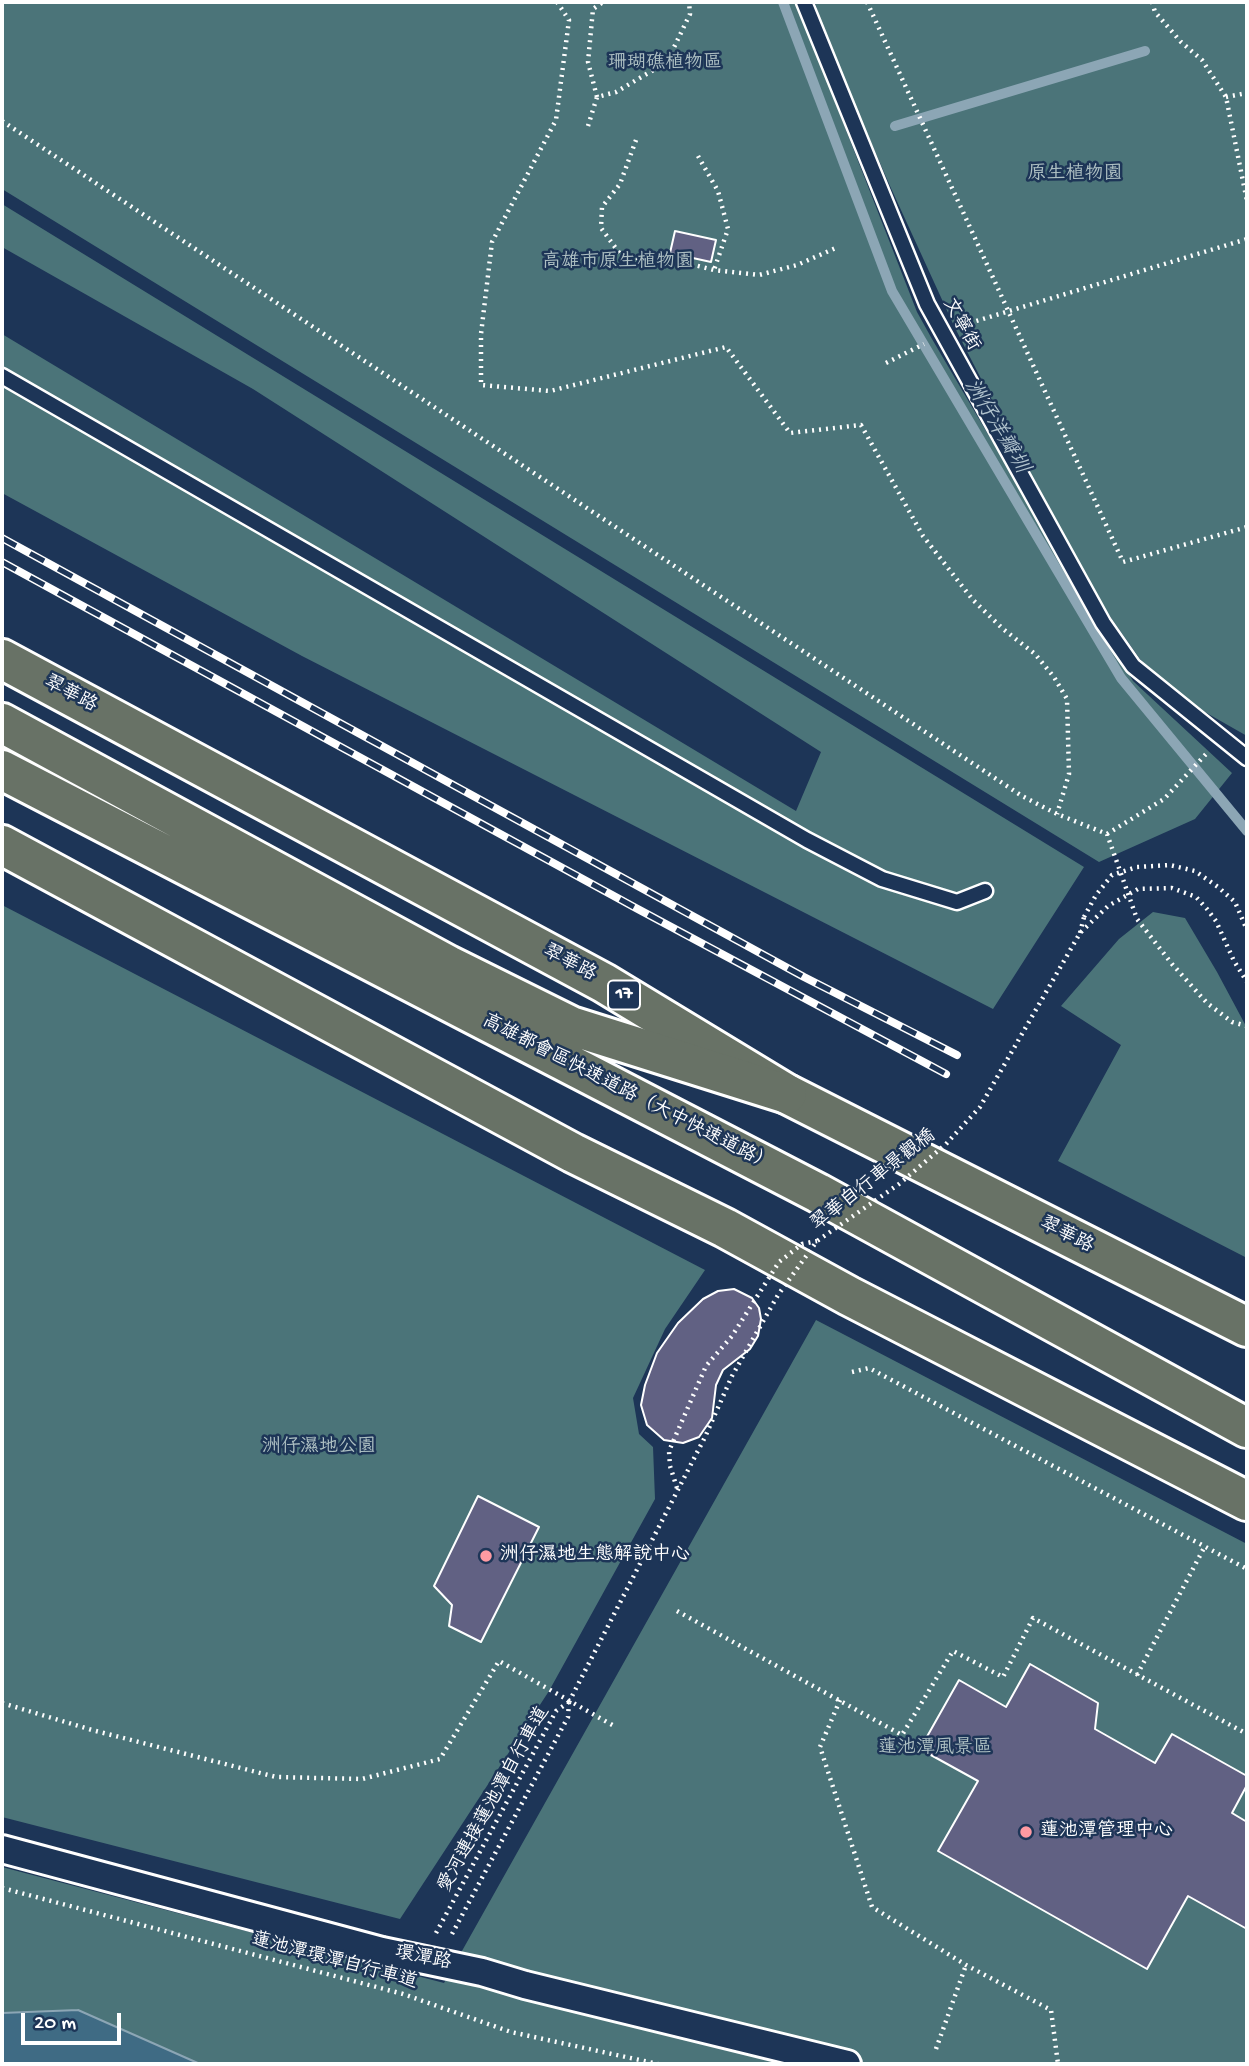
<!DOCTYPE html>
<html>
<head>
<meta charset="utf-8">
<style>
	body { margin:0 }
	#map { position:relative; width:1249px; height:2066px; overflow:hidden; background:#1d3557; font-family:"Gochi Hand",sans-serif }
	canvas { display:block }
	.frame { position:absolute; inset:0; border:4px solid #fff; pointer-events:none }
	.scale { position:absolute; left:21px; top:2013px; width:100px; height:32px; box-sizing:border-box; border:4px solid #fff; border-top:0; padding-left:9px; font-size:21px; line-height:24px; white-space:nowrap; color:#fff; -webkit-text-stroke:5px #1d3557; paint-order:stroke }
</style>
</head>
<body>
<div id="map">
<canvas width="1249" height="2066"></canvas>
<div class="frame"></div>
<div class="scale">20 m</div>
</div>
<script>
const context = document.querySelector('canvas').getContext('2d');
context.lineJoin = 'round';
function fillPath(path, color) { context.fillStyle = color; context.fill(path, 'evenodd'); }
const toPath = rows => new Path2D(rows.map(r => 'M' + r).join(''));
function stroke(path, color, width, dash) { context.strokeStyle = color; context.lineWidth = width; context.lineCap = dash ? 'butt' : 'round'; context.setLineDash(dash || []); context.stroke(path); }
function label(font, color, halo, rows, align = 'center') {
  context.font = font + ' "Gochi Hand","LXGW WenKai TC",sans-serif'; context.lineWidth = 5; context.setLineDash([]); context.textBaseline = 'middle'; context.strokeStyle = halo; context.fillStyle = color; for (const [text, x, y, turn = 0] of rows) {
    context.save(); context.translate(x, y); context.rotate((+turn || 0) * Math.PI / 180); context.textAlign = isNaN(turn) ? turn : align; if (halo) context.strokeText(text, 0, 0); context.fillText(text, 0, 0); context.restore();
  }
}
const green = toPath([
	[2,2,796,2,917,312,932,339,1133,681,1232,773,1195,819,1099,862,2,189],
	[815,2,1247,2,1247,736,1182,699,1140,659,1085,581,955,328,890,186,824,34],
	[2,204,1084,867,993,1009,302,656,2,493,2,334,796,811,821,752,253,389,2,247],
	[2,905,705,1270,665,1329,633,1398,639,1434,653,1447,655,1499,549,1691,400,1919,2,1817],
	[1153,912,1185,918,1217,972,1247,1028,1247,1258,1058,1161,1121,1045,1061,1006,1119,939],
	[816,1320,1247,1544,1247,2064,2,2064,2,1867,444,1983]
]);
const water = toPath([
	[78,2010,200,2064,2,2064,2,2013,78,2010]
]);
const stream = toPath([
	[783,2,892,291,1121,678,1247,831],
	[895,126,1145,51]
]);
const building = toPath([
	[675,231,716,240,711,262,670,253,675,231],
	[734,1289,752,1298,759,1308,761,1319,758,1336,750,1349,723,1370,716,1385,712,1418,699,1437,683,1443,664,1440,647,1425,641,1405,645,1385,657,1353,678,1323,703,1299,718,1291,734,1289],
	[478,1496,539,1527,481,1642,449,1626,452,1605,434,1586,478,1496],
	[1030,1664,1098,1703,1095,1729,1155,1763,1172,1734,1247,1776,1247,1785,1232,1813,1247,1822,1247,1929,1188,1896,1147,1969,938,1851,978,1781,920,1749,959,1680,1006,1707,1030,1664]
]);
const path = toPath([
	[557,2,569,20,556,120,492,242,481,334,481,385,550,391,726,347,790,433,861,425,923,536,973,600,1003,629,1035,654,1054,677,1067,699,1069,774,1057,814],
	[867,2,1123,562,1247,527],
	[1152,2,1155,12,1181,42,1202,60,1226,97,1247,201],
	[597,97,588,62,593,9,603,2],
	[1226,97,1247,93],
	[2,121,1022,796,1057,814,1107,834,1137,919,1172,964,1207,1003,1232,1022,1247,1026],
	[588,126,597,97,616,92,667,62,690,14,689,2],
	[636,140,620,184,602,207,601,228,623,258,667,258,714,270,759,275,797,265,838,247],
	[698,156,718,191,728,229,714,270],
	[963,325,1247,239],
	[886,363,924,344],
	[1107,834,1164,799,1207,753],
	[1080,933,1084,917],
	[852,1372,869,1368,1247,1569],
	[677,1611,902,1735,953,1651,1003,1677,1033,1618,1247,1734],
	[1137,1675,1205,1546],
	[840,1700,820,1747,872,1907,966,1965,1051,2010,1058,2064],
	[2,1703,92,1730,276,1777,362,1779,440,1759,499,1661,614,1726],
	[2,1888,403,1994,511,2032,658,2064],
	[436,1933,556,1711,569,1702],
	[452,1934,568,1717,569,1702],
	[936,2049,966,1965]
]);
const lane = toPath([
	[804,2,927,304,1103,623,1133,666,1247,758],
	[2,376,807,840,882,879,957,902,985,891]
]);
const street = toPath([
	[2,1849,382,1951,482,1972,525,1985,847,2064]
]);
const primary = toPath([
	[2,659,604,983,787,1094,1247,1327],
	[2,845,573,1153,725,1228,849,1296,1247,1501]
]);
const highway = toPath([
	[2,723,448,965,571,1026,787,1094],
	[2,770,818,1193,1247,1428]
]);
const rail = toPath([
	[2,538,804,977,957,1055],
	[2,562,634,907,946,1074]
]);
const pathBridge = toPath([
	[1084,917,1096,895,1112,875,1137,867,1170,865,1195,871,1218,887,1235,902,1247,930],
	[677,1488,670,1466,669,1451,706,1366,732,1336,779,1262,802,1244,817,1241],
	[569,1702,705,1437,732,1376,778,1295,817,1241,899,1184,946,1144,980,1107,1080,933,1108,906,1138,889,1172,888,1196,897,1207,909,1216,921,1234,961,1247,982]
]);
const markers = [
	[486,1556,7,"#ff9aa2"],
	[1026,1832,7,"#ff9aa2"]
];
const shields = [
	[624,995,32]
];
const shieldNames = [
	["17",624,995]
];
const parkNames = [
	["珊瑚礁植物區",665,64],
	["原生植物園",1075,175],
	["高雄市原生植物園",618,263],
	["洲仔濕地公園",319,1448],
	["蓮池潭風景區",935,1749]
];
const streetNames = [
	["文寧街",960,325,61],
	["翠華路",70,695,28],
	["翠華路",569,964,28],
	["高雄都會區快速道路（大中快速道路）",627,1094,27],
	["翠華自行車景觀橋",874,1181,-38],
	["翠華路",1066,1236,27],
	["愛河連接蓮池潭自行車道",495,1800,-61],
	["環潭路",423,1959,12],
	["蓮池潭環潭自行車道",334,1962,15]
];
const poiNames = [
	["洲仔濕地生態解說中心",500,1556],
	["蓮池潭管理中心",1040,1832]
];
const waterNames = [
	["洲仔洋瓣圳",995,427,59]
];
fillPath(green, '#4b7479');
fillPath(water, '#3f6b84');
stroke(water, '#8ca6b5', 2);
stroke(stream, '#8ca6b5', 10);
fillPath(building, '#616183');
stroke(building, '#fff', 2);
stroke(lane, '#fff', 19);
stroke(street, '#fff', 32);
stroke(primary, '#fff', 44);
stroke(highway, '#fff', 44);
stroke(path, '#fff', 4.5, [2, 5]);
stroke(lane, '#1d3557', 14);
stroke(street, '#1d3557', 26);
stroke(primary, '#687266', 38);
stroke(highway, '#687266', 38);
stroke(rail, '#fff', 8);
stroke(rail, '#1d3557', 5, [16]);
stroke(pathBridge, '#fff', 4.5, [2, 5]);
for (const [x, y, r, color] of markers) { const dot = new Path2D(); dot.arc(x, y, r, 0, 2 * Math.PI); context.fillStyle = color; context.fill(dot); stroke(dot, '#1d3557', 2.5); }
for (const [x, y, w] of shields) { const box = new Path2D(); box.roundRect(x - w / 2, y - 14.5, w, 29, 5); context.fillStyle = '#1d3557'; context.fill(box); stroke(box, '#fff', 2); }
label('bold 18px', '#fff', null, shieldNames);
label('19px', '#aec0c3', '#1d3557', parkNames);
label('19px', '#fff', '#1d3557', streetNames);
label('19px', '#fff', '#1d3557', poiNames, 'left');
label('italic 21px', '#b2c4ce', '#1d3557', waterNames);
</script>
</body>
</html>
